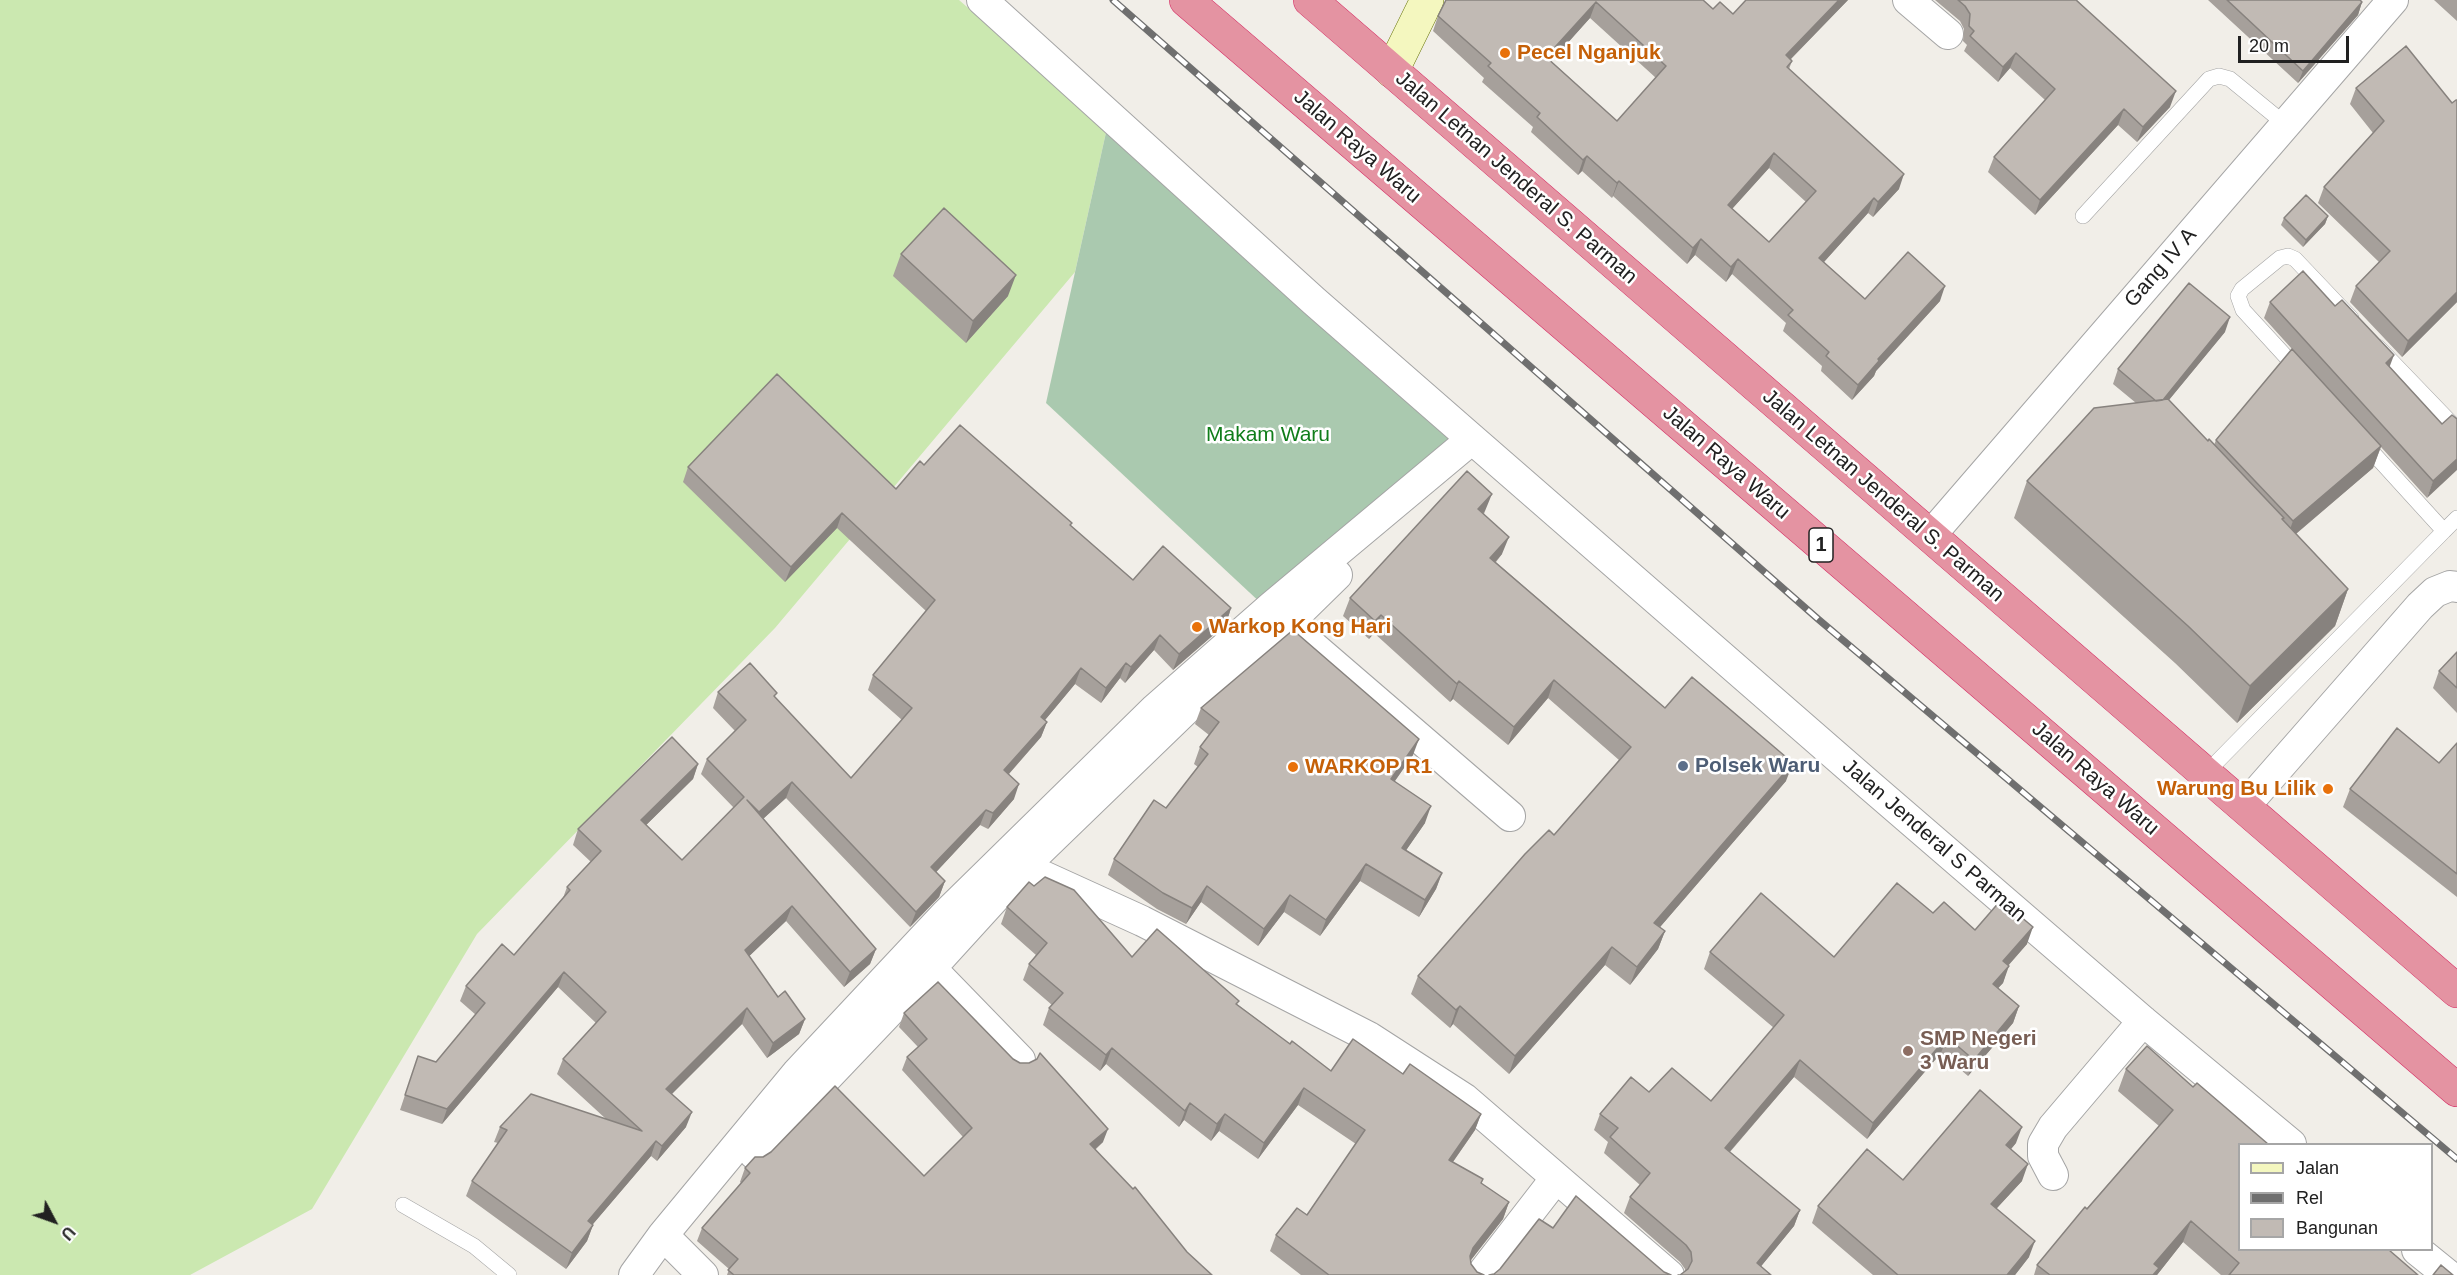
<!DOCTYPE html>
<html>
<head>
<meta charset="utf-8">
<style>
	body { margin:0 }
	#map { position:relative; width:2457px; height:1275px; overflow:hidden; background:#f1eee8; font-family:Arial,sans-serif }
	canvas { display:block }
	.legend { position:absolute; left:2238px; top:1143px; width:195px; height:108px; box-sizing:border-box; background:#fff; border:2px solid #a6a6a6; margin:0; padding:8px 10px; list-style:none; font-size:18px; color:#212121 }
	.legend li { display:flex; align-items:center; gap:12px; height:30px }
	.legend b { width:30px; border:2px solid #a6a6a6 }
	.north { position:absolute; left:24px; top:1191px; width:60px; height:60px; -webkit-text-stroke:4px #fff; paint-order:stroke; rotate:131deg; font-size:16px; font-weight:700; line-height:24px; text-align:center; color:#212121 }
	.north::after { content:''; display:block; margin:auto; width:21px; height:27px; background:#212121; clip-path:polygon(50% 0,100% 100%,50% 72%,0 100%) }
	.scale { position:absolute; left:2238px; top:36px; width:111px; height:27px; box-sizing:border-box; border:3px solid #212121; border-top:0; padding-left:8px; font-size:18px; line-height:21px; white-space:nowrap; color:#212121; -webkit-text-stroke:4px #fff; paint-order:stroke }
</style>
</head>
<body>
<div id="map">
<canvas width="2457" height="1275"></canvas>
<ul class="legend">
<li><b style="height:8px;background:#f4f7bf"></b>Jalan</li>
<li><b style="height:8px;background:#6f6f6f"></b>Rel</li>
<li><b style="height:16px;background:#c1bab4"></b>Bangunan</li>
</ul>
<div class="north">U</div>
<div class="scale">20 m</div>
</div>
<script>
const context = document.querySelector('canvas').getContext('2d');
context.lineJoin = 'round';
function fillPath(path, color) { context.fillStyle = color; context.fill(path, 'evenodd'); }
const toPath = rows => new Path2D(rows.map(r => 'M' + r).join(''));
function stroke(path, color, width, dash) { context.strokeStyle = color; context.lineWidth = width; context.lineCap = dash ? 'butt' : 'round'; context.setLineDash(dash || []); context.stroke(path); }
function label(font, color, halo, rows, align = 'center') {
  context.font = font + ' Arial,sans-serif'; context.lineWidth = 5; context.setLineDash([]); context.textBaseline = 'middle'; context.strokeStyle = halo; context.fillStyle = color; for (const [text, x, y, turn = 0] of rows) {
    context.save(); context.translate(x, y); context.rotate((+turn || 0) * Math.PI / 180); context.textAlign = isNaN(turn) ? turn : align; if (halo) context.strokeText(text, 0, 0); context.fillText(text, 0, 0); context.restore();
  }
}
const grass = toPath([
	[0,0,959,0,1107,128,1075,272,775,628,477,934,312,1209,190,1275,0,1275]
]);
const cemetery = toPath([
	[1107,128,1469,439,1264,606,1046,403]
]);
const lane = toPath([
	[2083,216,2209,79,2219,76,2230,79,2285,124],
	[2378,347,2457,429],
	[2299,371,2243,310,2238,296,2242,289,2280,258,2288,256,2295,259,2351,318],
	[2444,531,2457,518],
	[2205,774,2444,531,2363,442],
	[403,1205,474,1246,509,1275]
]);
const street = toPath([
	[982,0,1314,301,1472,439,1867,783,2143,1021,2291,1144],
	[1908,0,1948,34],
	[1930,536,2393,0],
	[1273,609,1287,624,1510,816],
	[2244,807,2420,606,2435,592,2450,586,2457,587],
	[1008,860,1142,921,1369,1037,1465,1099,1669,1275],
	[917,954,1020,1060],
	[754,1154,932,967,1024,866,1203,693,1287,624,1337,575],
	[2053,1175,2043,1156,2043,1144,2053,1127,2143,1021],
	[663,1235,703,1275],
	[2417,1250,2448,1275],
	[634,1275,663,1235,797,1073,945,915,1155,709,1271,607,1472,439],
	[1481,1275,1556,1178]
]);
const secondary = toPath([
	[1392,71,1427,0]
]);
const highway = toPath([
	[1186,0,2457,1090],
	[1310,0,2457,991]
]);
const rail = toPath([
	[1113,0,1818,619,2457,1159]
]);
const wall = toPath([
	[1446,0,1703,0,1713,9,1733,14,1746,0,1848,0,1791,59,1792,61,1789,69,1899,189,1873,217,1868,213,1824,262,1865,299,1940,301,1876,371,1874,376,1852,400,1821,371,1822,366,1783,331,1786,323,1732,274,1726,282,1695,255,1687,264,1613,196,1612,198,1582,171,1578,175,1531,132,1533,127,1482,82,1484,78,1433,31,1438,16],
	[1590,18,1656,78,1617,121,1551,61],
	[1769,168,1806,202,1769,242,1732,209],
	[1935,0,2077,0,2170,107,2137,142,2118,125,2035,215,1988,172,1994,157,2045,100,2010,68,1998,82,1964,51,1967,45,1963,41,1964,29,1960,21],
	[2208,0,2360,0,2362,2,2358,15,2298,83],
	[2434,0,2457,0,2457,21],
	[2356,88,2452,103,2457,302,2402,357,2350,302,2356,286,2379,262,2318,203,2324,187,2373,133,2350,104],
	[2328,216,2325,224,2303,247,2281,225,2284,218],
	[901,254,1008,296,966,343,893,276],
	[2270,302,2390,367,2442,424,2457,419,2427,498,2381,447,2373,468,2296,534,2348,589,2335,626,2237,723,2175,663,2014,518,2027,481,2136,403,2113,384,2118,369,2225,332,2169,400,2208,441,2214,445,2216,440,2292,349,2264,318],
	[924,465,1071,526,1133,580,1231,608,1226,624,1173,670,1154,650,1125,683,1120,678,1101,703,1075,684,1045,720,1047,722,1041,737,1009,774,1014,799,988,829,980,825,936,872,945,881,939,897,910,927,786,798,763,819,876,949,870,964,844,987,786,921,749,956,778,997,805,1019,799,1034,767,1058,742,1024,671,1094,686,1127,657,1161,651,1156,592,1225,593,1225,587,1241,566,1269,466,1196,472,1181,498,1143,494,1142,500,1127,606,1119,557,1074,563,1059,596,1023,558,987,442,1124,400,1110,418,1056,436,1062,476,1015,460,1001,466,986,514,955,563,898,567,887,591,862,573,845,578,829,698,764,693,779,646,825,682,860,734,808,701,774,707,759,735,731,713,708,718,692,775,698,851,778,902,720,868,690,873,675,926,611,837,528,785,582,683,482,688,467,896,489],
	[1485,511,1484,514,1502,554,1496,562,1665,708,1786,781,1660,927,1665,931,1658,949,1630,985,1605,965,1509,1074,1453,1024,1450,1028,1411,994,1418,976,1554,835,1619,760,1548,698,1508,745,1453,699,1450,702,1374,633,1369,639,1343,616,1350,598],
	[2457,652,2457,713,2433,688,2439,671],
	[1201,708,1413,755,1395,781,1425,823,1406,850,1442,873,1436,889,1419,917,1360,881,1320,936,1284,912,1258,946,1201,902,1186,924,1157,909,1108,875,1114,859,1166,808,1198,767,1194,764,1200,747,1209,735,1195,724],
	[2457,743,2457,897,2343,807,2350,789,2439,763],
	[1034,886,1132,957,1237,1004,1290,1044,1331,1071,1403,1074,1481,1114,1475,1130,1453,1162,1483,1179,1481,1184,1509,1202,1503,1219,1471,1260,1471,1264,1477,1272,1484,1275,1301,1275,1270,1251,1276,1235,1307,1215,1356,1144,1298,1105,1258,1159,1219,1131,1211,1141,1184,1120,1179,1127,1106,1064,1100,1071,1043,1025,1049,1008,1052,1005,1023,980,1029,964,1036,955,1001,924,1007,907],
	[1933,913,1975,930,2027,944,2008,966,2003,983,1998,988,2019,1006,2013,1023,1968,1076,1941,1053,1867,1139,1794,1077,1730,1152,1800,1210,1794,1226,1761,1266,1680,1275,1685,1271,1685,1269,1680,1262,1624,1213,1630,1197,1640,1185,1604,1153,1608,1142,1594,1130,1600,1114,1649,1092,1711,1101,1774,1028,1704,969,1710,952,1834,957],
	[904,1013,1013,1059,1103,1142,1095,1150,1187,1252,1212,1275,727,1275,729,1269,697,1241,702,1228,741,1183,740,1182,745,1168,924,1176,963,1137,902,1070,907,1057,918,1047,899,1027],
	[2126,1069,2193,1087,2418,1275,2221,1275,2183,1242,2157,1275,2034,1275,2037,1265,2159,1126,2118,1091],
	[2016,1143,2011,1149,2022,1181,1996,1209,2029,1257,2015,1275,1873,1275,1812,1223,1818,1206]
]);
const shadedWall = toPath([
	[1839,0,1848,0,1780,70,1786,55],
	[1596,2,1590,18,1541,73,1546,57],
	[2362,2,2358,15,2298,83,2303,71],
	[2016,53,2010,68,1998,82,2003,67],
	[2176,91,2170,107,2137,142,2143,127],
	[2124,109,2118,125,2035,215,2040,200],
	[1774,153,1769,168,1722,220,1728,205],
	[1587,156,1582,171,1578,175,1583,160],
	[1904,174,1899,189,1873,217,1878,202],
	[1619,181,1613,196,1612,198,1617,183],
	[1874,198,1868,213,1814,273,1819,258],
	[2328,216,2325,224,2303,247,2306,240],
	[1701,239,1695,255,1687,264,1693,248],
	[1738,259,1732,274,1726,282,1731,267],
	[1016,275,1008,296,966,343,973,321],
	[1945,286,1940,301,1876,371,1874,376,1852,400,1858,385,1878,359],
	[2457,292,2457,302,2402,357,2408,341],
	[2230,317,2225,332,2154,418,2160,404],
	[2394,355,2388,371,2386,363],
	[2381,446,2373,468,2285,543,2293,521],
	[2457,459,2457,470,2427,498,2433,481],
	[1492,494,1485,511,1472,527,1478,509],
	[842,513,837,528,785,582,791,567],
	[1509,537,1502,554,1484,575,1490,558],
	[2348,589,2335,626,2237,723,2250,686],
	[1231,608,1226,624,1173,670,1179,654],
	[1381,615,1374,633,1369,639,1375,621],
	[1160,635,1154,650,1125,683,1131,667],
	[1126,663,1120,678,1101,703,1106,688],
	[1081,668,1075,684,1035,732,1041,717],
	[1554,680,1548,698,1508,745,1514,727],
	[1459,681,1453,699,1450,702,1457,684],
	[1047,722,1041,737,999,785,1004,770],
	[1419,739,1413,755,1385,795,1391,779],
	[1793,763,1786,781,1648,941,1654,923],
	[698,764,693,779,635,836,641,820],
	[792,782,786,798,753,828,759,812],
	[1019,784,1014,799,988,829,993,813],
	[1431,806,1425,823,1396,865,1402,848],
	[986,810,980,825,926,883,931,867],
	[1366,864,1360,881,1320,936,1326,920],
	[1442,873,1436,889,1419,917,1425,900],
	[945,881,939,897,910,927,916,912],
	[1207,886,1201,902,1186,924,1192,908],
	[1290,895,1284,912,1258,946,1264,929],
	[792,906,786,921,739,966,745,950],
	[2033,927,2027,944,1997,978,2003,961],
	[1665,931,1658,949,1630,985,1637,967],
	[1612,947,1605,965,1509,1074,1515,1056],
	[876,949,870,964,844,987,850,972],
	[2009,966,2003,983,1987,1000,1993,984],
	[564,972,558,987,442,1124,447,1109],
	[1460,1006,1453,1024,1450,1028,1456,1010],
	[2019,1006,2013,1023,1968,1076,1974,1060],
	[747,1008,742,1024,661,1105,666,1089],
	[805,1019,799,1034,767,1058,773,1043],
	[1947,1037,1941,1053,1867,1139,1873,1123],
	[1112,1048,1106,1064,1100,1071,1106,1055],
	[1800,1060,1794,1077,1719,1164,1725,1148],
	[1304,1088,1298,1105,1258,1159,1264,1143],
	[1190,1103,1184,1120,1179,1127,1185,1111],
	[692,1112,686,1127,657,1161,662,1146],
	[1225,1114,1219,1131,1211,1141,1217,1124],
	[1481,1114,1475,1130,1443,1176,1449,1160],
	[2022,1127,2016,1143,2000,1162,2006,1145],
	[1108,1129,1103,1142,1085,1158,1090,1144],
	[656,1141,651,1156,582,1237,588,1221],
	[2028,1164,2022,1181,1985,1221,1991,1204],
	[1509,1202,1503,1219,1467,1265,1473,1248],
	[1800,1210,1794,1226,1754,1275,1757,1263],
	[2191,1221,2183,1242,2157,1275,2151,1275,2154,1264],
	[593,1225,587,1241,566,1269,572,1253],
	[2035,1241,2029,1257,2015,1275,2007,1275]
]);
const building = toPath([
	[1446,0,1703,0,1713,9,1720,2,1733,14,1746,0,1839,0,1786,55,1792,61,1787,67,1904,174,1878,202,1874,198,1819,258,1865,299,1908,252,1945,286,1878,359,1879,361,1858,385,1826,356,1829,352,1788,315,1793,310,1738,259,1731,267,1701,239,1693,248,1619,181,1617,183,1587,156,1583,160,1537,117,1540,113,1488,66,1491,63,1438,16,1446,0],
	[1596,2,1666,66,1617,121,1546,57,1596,2],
	[1774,153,1816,191,1769,242,1728,205,1774,153],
	[1958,0,2076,0,2176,91,2143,127,2124,109,2040,200,1994,157,2055,89,2016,53,2003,67,1970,36,1974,31,1969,26,1970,14,1965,6,1958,0],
	[2227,0,2360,0,2362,2,2303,71,2227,0],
	[2406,46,2452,103,2456,100,2457,100,2457,292,2408,341,2356,286,2390,251,2324,187,2384,121,2356,88,2406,46],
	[2306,195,2328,216,2306,240,2284,218,2306,195],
	[944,208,1016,275,973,321,901,254,944,208],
	[2303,271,2335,306,2342,300,2394,355,2386,363,2442,424,2452,415,2457,419,2457,459,2433,481,2270,302,2303,271],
	[2189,283,2230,317,2163,400,2156,401,2118,369,2189,283],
	[2292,349,2381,446,2293,521,2216,440,2292,349],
	[777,374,896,489,920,461,924,465,960,425,1072,523,1070,525,1133,580,1163,546,1231,608,1179,654,1160,635,1131,667,1126,663,1106,688,1081,668,1041,717,1047,722,1004,770,1019,784,993,813,986,810,931,867,945,881,916,912,792,782,759,812,747,800,876,949,850,972,792,906,745,950,778,997,785,991,805,1019,773,1043,747,1008,666,1089,692,1112,662,1146,656,1141,588,1221,593,1225,572,1253,472,1181,507,1130,500,1127,531,1094,642,1131,563,1059,606,1012,564,972,447,1109,405,1095,418,1056,436,1062,485,1003,466,986,502,944,514,955,570,890,567,887,601,851,578,829,672,737,698,764,641,820,682,860,744,797,707,759,746,720,718,692,750,663,777,693,774,696,851,778,912,708,873,675,935,600,842,513,791,567,688,467,777,374],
	[2168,399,2208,441,2209,439,2284,518,2282,519,2348,589,2250,686,2188,626,2027,481,2094,408,2168,399],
	[1467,471,1492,494,1478,509,1509,537,1490,558,1665,708,1692,677,1793,763,1654,923,1665,931,1637,967,1612,947,1515,1056,1460,1006,1456,1010,1418,976,1525,854,1549,830,1554,835,1631,747,1554,680,1514,727,1459,681,1457,684,1381,615,1375,621,1350,598,1467,471],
	[1293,630,1419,739,1391,779,1431,806,1402,848,1442,873,1425,900,1366,864,1326,920,1290,895,1264,929,1207,886,1192,908,1163,893,1114,859,1154,800,1166,808,1208,754,1200,747,1219,722,1201,708,1293,630],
	[2457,652,2457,688,2439,671,2457,652],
	[2397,728,2439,763,2457,743,2457,874,2350,789,2397,728],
	[1045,877,1074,890,1132,957,1157,929,1239,1001,1236,1004,1290,1044,1292,1041,1331,1071,1353,1039,1403,1074,1410,1064,1481,1114,1449,1160,1483,1179,1481,1183,1509,1202,1473,1248,1470,1256,1471,1264,1477,1272,1484,1275,1329,1275,1276,1235,1297,1208,1307,1215,1365,1130,1304,1088,1264,1143,1225,1114,1217,1124,1190,1103,1185,1111,1112,1048,1106,1055,1049,1008,1063,993,1029,964,1047,943,1007,907,1029,882,1034,886,1045,877],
	[1897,883,1933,913,1944,902,1975,930,2001,900,2033,927,2003,961,2009,966,1993,984,2019,1006,1974,1060,1947,1037,1873,1123,1800,1060,1725,1148,1800,1210,1757,1263,1771,1275,1678,1275,1680,1275,1688,1269,1692,1261,1691,1252,1686,1245,1630,1197,1650,1173,1610,1137,1618,1128,1600,1114,1631,1077,1649,1092,1672,1068,1711,1101,1784,1015,1710,952,1761,893,1834,957,1897,883],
	[938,982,1013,1059,1020,1063,1029,1063,1037,1059,1040,1053,1108,1129,1090,1144,1133,1189,1135,1187,1187,1252,1212,1275,734,1275,728,1270,738,1259,702,1228,750,1173,745,1168,755,1157,763,1157,771,1152,835,1086,924,1176,972,1128,907,1057,927,1039,904,1013,938,982],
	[2147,1046,2193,1087,2197,1083,2268,1144,2240,1144,2240,1250,2389,1250,2418,1275,2229,1275,2239,1263,2191,1221,2154,1264,2159,1268,2153,1275,2050,1275,2037,1265,2085,1207,2087,1209,2173,1110,2126,1069,2147,1046],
	[1980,1090,2022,1127,2006,1145,2028,1164,1991,1204,2035,1241,2007,1275,1898,1275,1818,1206,1867,1149,1903,1180,1980,1090],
	[1576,1196,1664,1272,1671,1275,1489,1275,1494,1274,1500,1269,1539,1219,1553,1228,1576,1196],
	[2441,1265,2453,1275,2433,1275,2441,1265]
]);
const markers = [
	[1505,53,6,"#e8710a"],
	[1197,627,6,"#e8710a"],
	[1683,766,6,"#5c6f8a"],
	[1293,767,6,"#e8710a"],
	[2328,789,6,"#e8710a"],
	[1908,1051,6,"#8d6e63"]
];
const shields = [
	[1821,545,24]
];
const shieldNames = [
	["1",1821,545]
];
const foodNames = [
	["Pecel Nganjuk",1517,53],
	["Warkop Kong Hari",1209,627],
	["WARKOP R1",1305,767],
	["Warung Bu Lilik",2316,789,"right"]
];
const streetNames = [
	["Jalan Raya Waru",1357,147,41],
	["Jalan Letnan Jenderal S. Parman",1516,178,41],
	["Gang IV A",2161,268,-49],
	["Jalan Raya Waru",1726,463,41],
	["Jalan Letnan Jenderal S. Parman",1883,496,41],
	["Jalan Raya Waru",2095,779,41],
	["Jalan Jenderal S Parman",1934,841,41]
];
const parkNames = [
	["Makam Waru",1268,435]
];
const serviceNames = [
	["Polsek Waru",1695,766]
];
const educationNames = [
	["SMP Negeri",1920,1039],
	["3 Waru",1920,1063]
];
fillPath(grass, '#cbe8b0');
fillPath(cemetery, '#aac9af');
stroke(lane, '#a5a5a5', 16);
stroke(street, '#a5a5a5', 32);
stroke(secondary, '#697609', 34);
stroke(highway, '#d52f66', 34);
stroke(lane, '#fff', 15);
stroke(street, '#fff', 30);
stroke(secondary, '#f4f7bf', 33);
stroke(highway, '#e493a2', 33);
stroke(rail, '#6f6f6f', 7);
stroke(rail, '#fff', 4.5, [14]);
fillPath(wall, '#a6a09b');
fillPath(shadedWall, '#87827e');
fillPath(building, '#c1bab4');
stroke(building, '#87827e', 1.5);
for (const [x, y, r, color] of markers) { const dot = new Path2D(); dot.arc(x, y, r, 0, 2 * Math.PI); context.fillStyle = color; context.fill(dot); stroke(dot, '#fff', 2); }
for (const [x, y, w] of shields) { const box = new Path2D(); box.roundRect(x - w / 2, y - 17, w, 34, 4.5); context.fillStyle = '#fff'; context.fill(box); stroke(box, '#212121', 1.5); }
label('bold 20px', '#212121', null, shieldNames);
label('bold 21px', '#c56008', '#fff', foodNames, 'left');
label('21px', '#212121', '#fff', streetNames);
label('21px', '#107d1a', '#fff', parkNames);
label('bold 21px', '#4e5e75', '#fff', serviceNames, 'left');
label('bold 21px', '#785e54', '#fff', educationNames, 'left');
</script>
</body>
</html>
